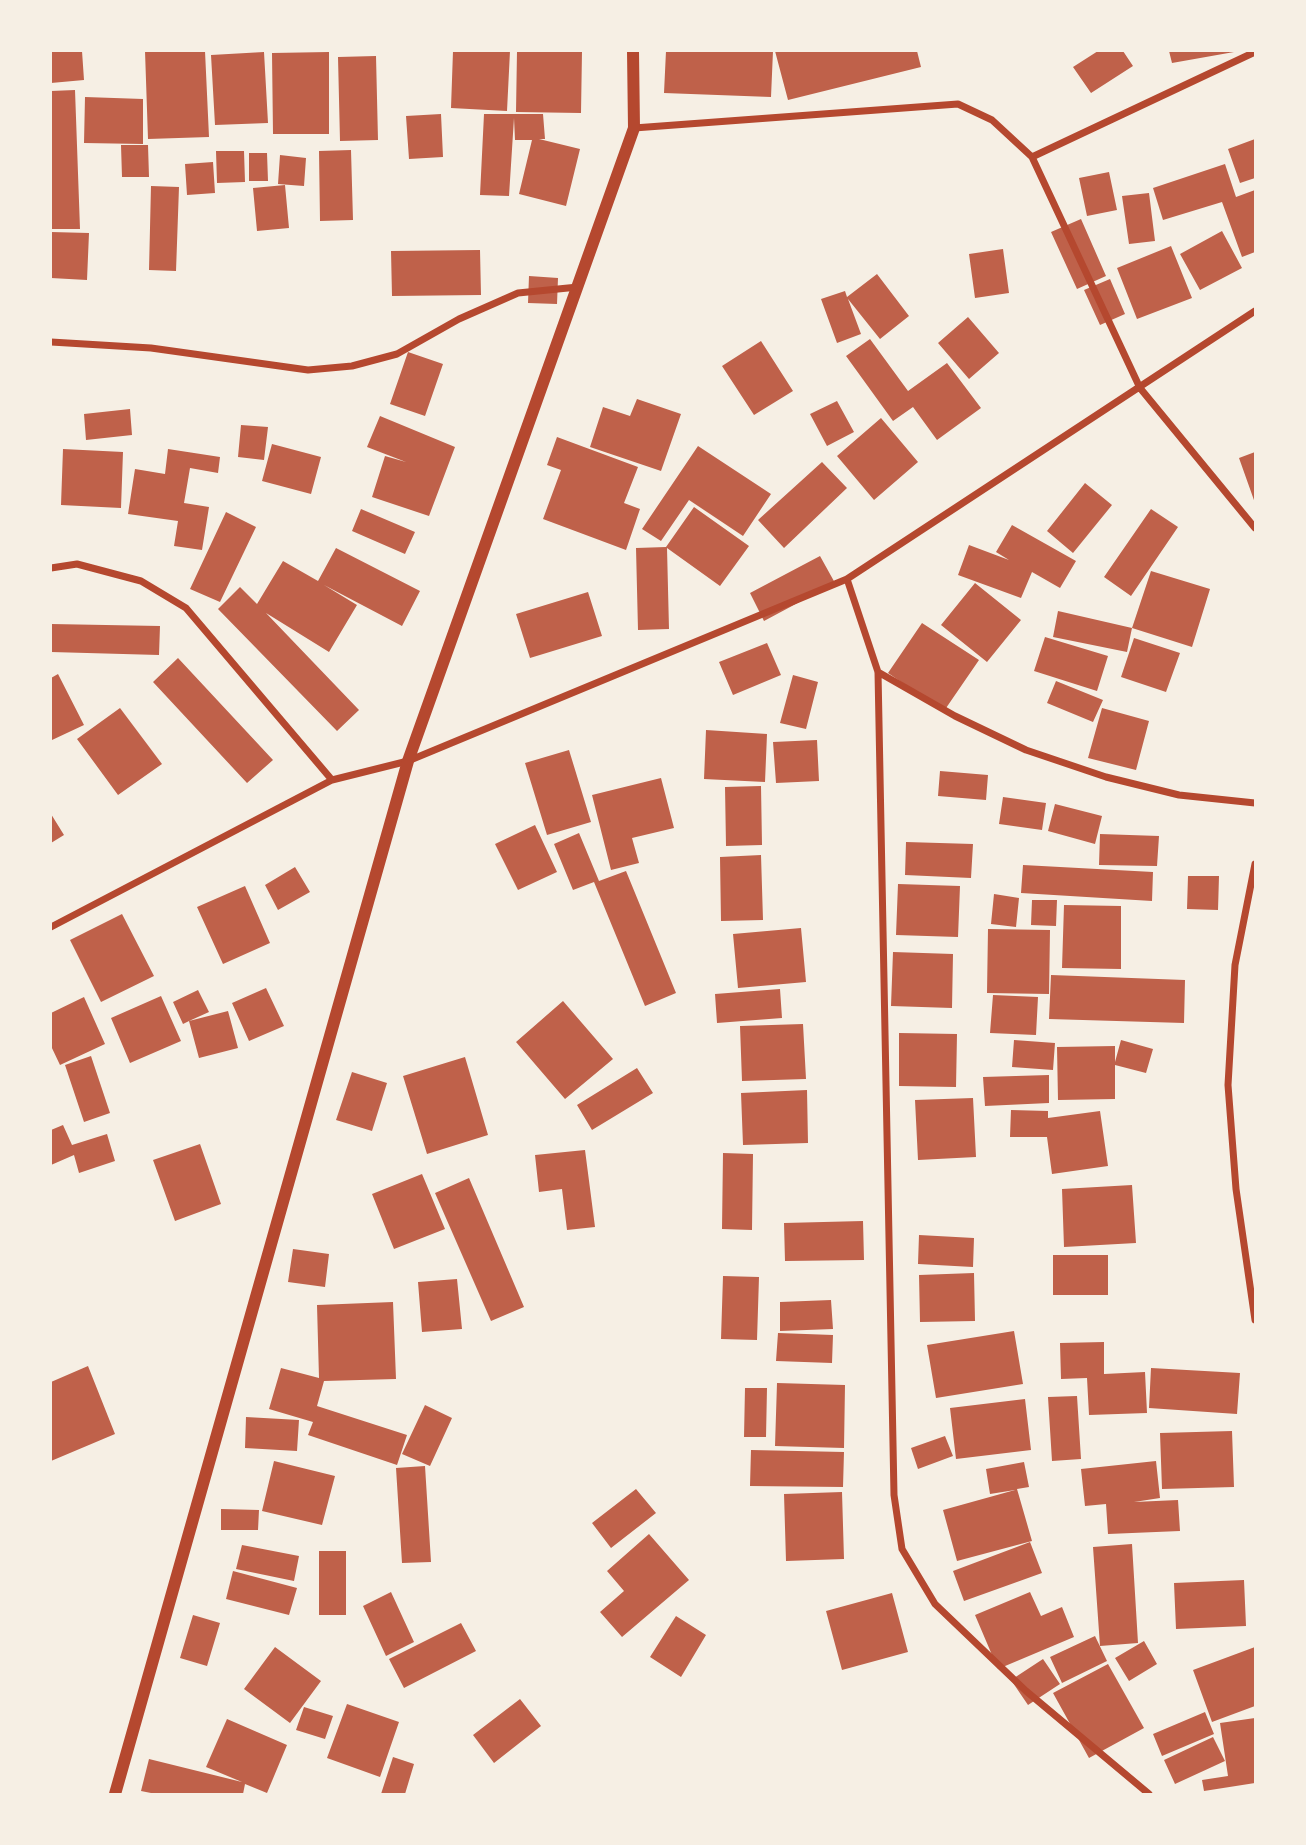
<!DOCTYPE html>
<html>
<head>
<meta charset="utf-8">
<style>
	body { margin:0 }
	#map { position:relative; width:1306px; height:1845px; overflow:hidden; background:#f6efe4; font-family:"PT Sans",sans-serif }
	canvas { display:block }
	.frame { position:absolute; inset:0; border:52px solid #f6efe4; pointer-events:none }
</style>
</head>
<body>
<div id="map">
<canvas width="1306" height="1845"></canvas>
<div class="frame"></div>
</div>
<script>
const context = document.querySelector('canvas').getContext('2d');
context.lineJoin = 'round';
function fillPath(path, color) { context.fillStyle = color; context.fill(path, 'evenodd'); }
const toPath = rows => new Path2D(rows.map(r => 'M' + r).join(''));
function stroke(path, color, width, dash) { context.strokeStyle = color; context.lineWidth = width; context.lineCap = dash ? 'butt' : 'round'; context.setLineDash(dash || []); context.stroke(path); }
const building = toPath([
	[51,51,82,51,84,80,51,83],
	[145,51,205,51,209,137,148,139],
	[453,51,510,51,507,111,451,108],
	[517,51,582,51,581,113,516,112],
	[666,51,773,51,771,97,664,93],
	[775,51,917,51,921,67,788,100],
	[1098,51,1123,51,1133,66,1091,93,1073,67],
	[1169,51,1234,51,1234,52,1172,63],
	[264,52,268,123,215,125,211,55],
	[329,52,329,134,273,134,272,53],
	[376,56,378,140,340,141,338,57],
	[75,90,80,229,51,229,51,91],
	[85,97,143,99,143,144,84,143],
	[441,114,443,157,409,159,406,116],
	[484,114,543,114,545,139,539,139,580,149,566,206,519,194,532,140,515,140,514,118,509,196,480,195],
	[1255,139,1255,178,1240,183,1228,149],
	[121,145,148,145,149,177,122,177],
	[351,150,353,220,320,221,319,151],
	[216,151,244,151,245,182,217,183],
	[249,153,267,153,268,181,249,181],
	[280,155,306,158,304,186,278,184],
	[213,162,215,193,187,195,185,164],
	[1225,164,1236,197,1255,190,1255,252,1242,257,1222,202,1163,220,1153,188],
	[1109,172,1117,210,1087,216,1079,178],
	[285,185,289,228,257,231,253,188],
	[151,186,179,187,176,271,149,270],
	[1149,193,1155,241,1129,244,1122,196],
	[1081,219,1106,276,1077,289,1051,232],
	[1222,231,1242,268,1200,290,1180,254],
	[51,232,89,233,87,280,51,278],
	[1171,246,1192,298,1137,319,1117,268],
	[1003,249,1009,293,975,298,969,254],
	[480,250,481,295,392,296,391,251],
	[877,274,909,316,880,339,848,299,861,334,837,343,821,299,845,291,847,297],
	[529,276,558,278,557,304,528,303],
	[1110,279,1125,314,1100,325,1084,290],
	[968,317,999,353,969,379,938,343],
	[870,339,908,391,947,363,981,408,937,440,913,407,893,421,846,356],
	[761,341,793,391,754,415,722,366],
	[408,352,443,364,425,416,390,404],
	[637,399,681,414,661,471,590,447,603,407,630,416],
	[837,401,854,432,827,446,810,414],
	[130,409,132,435,86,440,84,414],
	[380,416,455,447,429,516,372,497,385,456,406,462,367,447],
	[881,418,918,462,874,500,837,456],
	[241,425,268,427,264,460,238,457],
	[557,437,638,467,624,503,640,509,626,550,543,519,561,470,547,465],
	[272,444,321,457,311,494,262,481],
	[698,446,771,494,743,536,689,500,661,541,642,529],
	[63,449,123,452,121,508,61,505],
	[168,449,220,457,218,473,190,468,184,503,209,507,202,550,174,546,178,521,128,514,135,469,165,474],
	[1255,452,1255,503,1239,458],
	[822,462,847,488,784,548,758,520],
	[1085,483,1112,505,1073,553,1047,531],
	[694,507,749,546,720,586,667,548,669,629,638,630,636,548,666,547],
	[361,509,415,532,405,554,352,531],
	[1151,509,1178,527,1131,596,1104,577],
	[226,512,256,527,220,602,190,589],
	[1012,525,1076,561,1060,588,1032,572,1021,598,958,575,969,545,1009,560,996,552],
	[336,548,420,591,402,626,324,585,357,605,329,652,266,613,359,710,337,731,218,609,240,587,257,604,283,561,318,581],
	[820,556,835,583,764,621,750,593],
	[1151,571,1210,589,1192,647,1132,628],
	[975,583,1021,620,987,662,941,625],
	[588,592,602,636,530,658,516,614],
	[1058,611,1132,628,1127,652,1053,637],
	[922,623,979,660,944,711,888,673],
	[51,624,160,626,159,655,51,652],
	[1045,637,1108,656,1097,691,1034,671],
	[1134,638,1180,653,1166,692,1121,677],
	[767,643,781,675,733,695,719,662],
	[178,658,273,760,247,783,153,682],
	[58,674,84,725,52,740,51,678],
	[793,675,818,682,806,729,780,723],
	[1056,681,1103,700,1093,722,1047,703],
	[120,708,162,764,118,795,77,739],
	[1102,708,1149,721,1136,770,1088,758],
	[706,730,767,734,765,782,704,779],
	[817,740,819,781,776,783,773,742],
	[569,750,591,822,547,835,525,763],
	[940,771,988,775,986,800,938,796],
	[661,778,674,828,632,838,639,863,611,870,592,795],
	[761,786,762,845,726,846,725,787],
	[1003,797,1046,803,1042,830,999,824],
	[1055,804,1102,816,1095,844,1048,831],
	[51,814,64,835,51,843],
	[535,825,557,872,518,890,495,844],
	[579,833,599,881,626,871,676,993,645,1006,594,882,573,890,554,844],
	[1100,834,1159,836,1157,866,1099,865],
	[906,842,973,844,971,878,905,875],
	[761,855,763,920,721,921,720,857],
	[1023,865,1153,872,1152,901,1021,893],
	[295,867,310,892,278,910,265,885],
	[1188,876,1219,876,1218,910,1187,909],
	[898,884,960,886,958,937,896,935],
	[245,886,270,943,223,964,197,907],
	[994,894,1019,898,1016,927,991,924],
	[1032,900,1057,900,1056,926,1031,925],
	[1064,905,1121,906,1121,969,1062,968],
	[122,914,154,976,101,1002,70,940],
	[801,928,806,982,738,988,733,934],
	[988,929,1050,930,1049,994,987,993],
	[893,952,953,954,952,1008,891,1006],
	[1051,975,1185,980,1184,1023,1049,1019],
	[266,988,284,1026,249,1041,232,1003],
	[780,989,782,1018,717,1023,715,994],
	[198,990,209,1012,189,1021,228,1011,238,1048,199,1058,189,1021,183,1024,173,1002],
	[993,995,1038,997,1036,1035,990,1033],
	[161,996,181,1041,130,1063,111,1018],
	[84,997,105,1044,60,1065,51,1046,51,1013],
	[563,1001,613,1059,565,1099,516,1042],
	[803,1024,806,1079,742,1081,740,1026],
	[899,1033,957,1034,956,1087,899,1086],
	[1014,1040,1055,1043,1053,1070,1012,1067],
	[1121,1040,1153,1049,1146,1073,1115,1065,1115,1099,1058,1100,1057,1047,1115,1046,1115,1062],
	[91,1056,110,1113,84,1122,65,1065],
	[465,1057,488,1135,427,1154,403,1076],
	[637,1068,653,1093,592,1130,577,1105],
	[352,1072,387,1083,372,1131,336,1120],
	[1049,1075,1049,1103,985,1106,983,1077],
	[807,1090,808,1143,743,1145,741,1093],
	[973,1098,976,1157,918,1160,915,1100],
	[1011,1110,1048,1111,1048,1118,1100,1111,1108,1166,1052,1174,1047,1137,1010,1137],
	[63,1125,72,1145,107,1134,115,1161,79,1173,74,1155,51,1165,51,1130],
	[200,1144,221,1204,175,1221,153,1160],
	[585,1150,595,1227,567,1230,562,1189,539,1192,535,1155],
	[723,1153,753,1154,752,1230,722,1229],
	[422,1174,445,1229,394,1249,372,1194],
	[469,1178,524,1307,491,1321,435,1193],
	[1132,1185,1136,1243,1064,1247,1062,1189],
	[863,1221,864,1260,785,1261,784,1223],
	[919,1235,974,1238,973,1267,918,1264],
	[293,1249,329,1254,325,1287,288,1282],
	[1053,1255,1108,1255,1108,1295,1053,1295],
	[974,1273,975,1321,920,1322,919,1275],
	[723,1276,759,1277,757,1340,721,1339],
	[457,1279,462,1329,422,1332,418,1282],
	[831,1300,833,1329,780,1331,780,1302],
	[393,1302,396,1379,324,1381,317,1406,407,1435,397,1465,308,1435,313,1422,269,1409,281,1368,319,1378,317,1305],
	[1014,1331,1023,1384,936,1398,927,1345],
	[778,1333,833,1335,832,1363,776,1361],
	[1104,1342,1104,1374,1145,1372,1147,1413,1089,1415,1087,1378,1061,1379,1060,1343],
	[88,1366,115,1434,51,1461,51,1382],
	[1151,1368,1240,1373,1237,1414,1149,1408],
	[777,1383,845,1385,844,1448,775,1446],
	[745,1388,767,1388,766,1437,744,1437],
	[1077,1396,1081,1459,1052,1461,1048,1397],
	[1025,1399,1031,1450,956,1459,950,1408],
	[425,1405,452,1418,430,1466,402,1454],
	[246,1417,299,1420,297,1451,245,1448],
	[1232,1431,1234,1487,1162,1489,1160,1433],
	[945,1436,953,1456,918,1469,911,1448],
	[751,1450,844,1452,843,1487,750,1486],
	[274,1461,335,1476,322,1525,262,1511],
	[1156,1461,1160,1498,1134,1502,1178,1500,1180,1531,1108,1534,1106,1504,1085,1506,1081,1469],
	[1024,1462,1029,1487,1017,1489,1032,1541,957,1561,943,1510,1015,1490,990,1494,986,1469],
	[425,1466,431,1562,402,1563,396,1468],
	[636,1489,656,1513,611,1548,592,1523],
	[842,1492,844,1559,786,1561,784,1494],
	[221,1509,259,1510,258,1530,221,1530],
	[649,1534,689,1580,622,1637,600,1612,624,1591,607,1571],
	[1030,1542,1042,1573,964,1601,953,1571],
	[1132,1544,1138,1643,1100,1646,1093,1547],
	[242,1545,299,1556,294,1581,236,1569],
	[319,1551,346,1551,346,1615,319,1615],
	[233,1571,297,1588,289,1615,226,1599],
	[1244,1580,1246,1626,1176,1629,1174,1583],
	[391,1592,414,1642,386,1656,363,1606],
	[1030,1592,1041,1616,1062,1607,1074,1637,998,1669,975,1615],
	[892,1593,908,1652,842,1670,826,1611],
	[193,1615,220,1623,207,1666,180,1658],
	[676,1616,706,1635,681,1677,650,1657],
	[461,1623,476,1651,404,1688,389,1659],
	[1095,1636,1107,1661,1062,1683,1050,1657],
	[1144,1641,1157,1664,1129,1681,1115,1658],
	[275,1647,321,1681,290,1723,244,1689],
	[1255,1647,1255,1706,1212,1722,1193,1670],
	[1043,1659,1060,1684,1028,1705,1011,1680],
	[1108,1664,1144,1728,1089,1758,1053,1693],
	[520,1699,541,1726,494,1763,473,1735],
	[347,1704,399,1722,380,1777,327,1758],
	[304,1707,333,1716,325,1739,296,1730],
	[1205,1712,1214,1734,1162,1756,1153,1734],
	[1255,1718,1255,1783,1204,1791,1202,1780,1228,1776,1220,1723],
	[227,1719,287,1745,267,1793,245,1784,243,1794,156,1794,141,1791,149,1759,242,1782,206,1767],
	[1213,1737,1225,1761,1175,1784,1164,1760],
	[393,1757,414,1764,405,1794,381,1794]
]);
const minor = toPath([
	[634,128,958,104,992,120,1032,157,1140,388,1255,528],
	[1032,157,1255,52],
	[51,342,151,348,308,370,352,366,397,354,459,319,518,293,578,287],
	[51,568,77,564,141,581,186,608,332,780],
	[847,579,878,672,894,1495,902,1549,935,1604,1026,1691,1149,1794],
	[878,672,955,716,1026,750,1106,777,1179,795,1255,803],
	[1255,864,1235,965,1228,1085,1236,1189,1255,1320],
	[51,927,332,780,408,761,847,579,1255,311]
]);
const tertiary = toPath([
	[115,1794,408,761,634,128,633,51]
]);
fillPath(building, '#bf614a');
stroke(minor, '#b5482f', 7);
stroke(tertiary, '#b5482f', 12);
</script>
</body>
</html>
